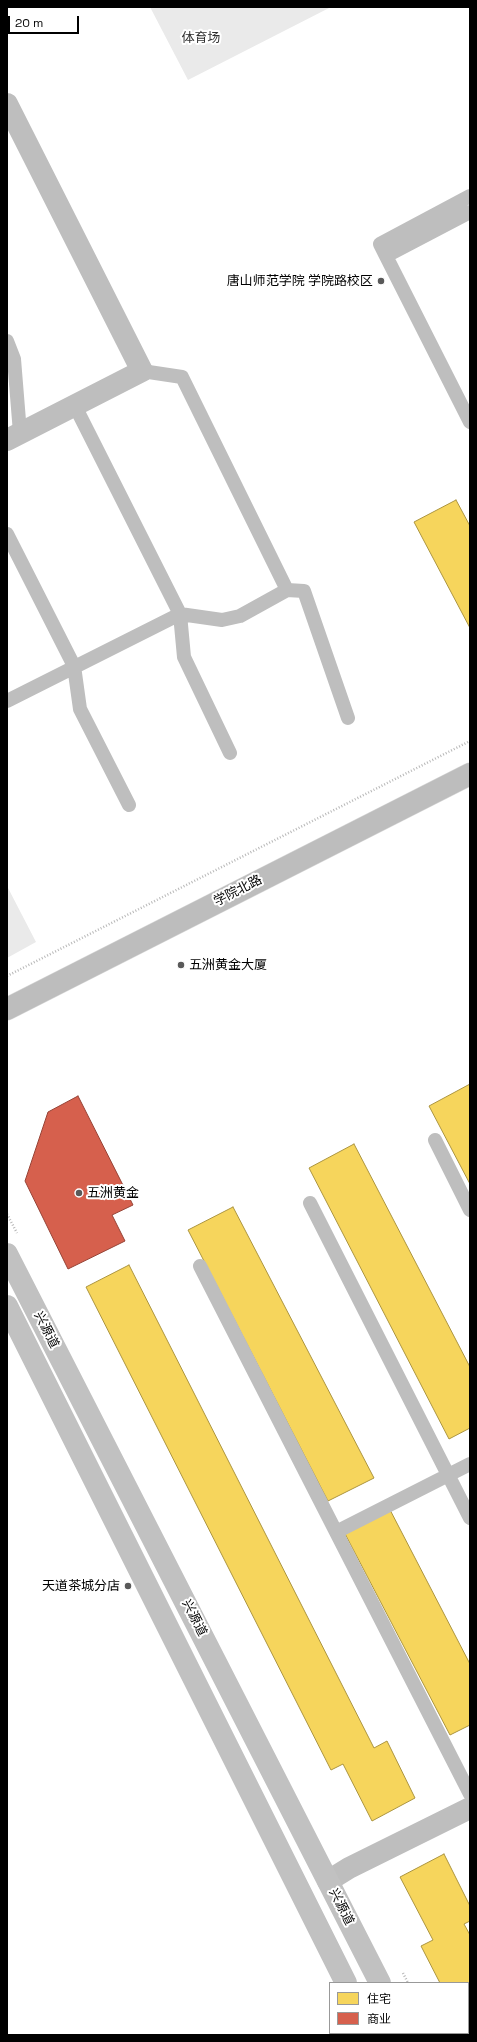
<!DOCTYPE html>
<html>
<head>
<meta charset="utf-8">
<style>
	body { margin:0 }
	#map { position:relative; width:477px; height:2042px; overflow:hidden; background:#fff; font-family:"Space Grotesk","Noto Sans SC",sans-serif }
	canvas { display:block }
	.frame { position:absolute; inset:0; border:8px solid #000; pointer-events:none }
	.legend { position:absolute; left:329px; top:1982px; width:140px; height:52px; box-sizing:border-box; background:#fff; border:1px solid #999; margin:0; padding:5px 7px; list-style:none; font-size:12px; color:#000 }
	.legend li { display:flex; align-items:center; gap:8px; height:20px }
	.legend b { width:20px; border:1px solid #999 }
	.scale { position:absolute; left:8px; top:16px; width:71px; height:18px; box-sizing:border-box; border:2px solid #000; border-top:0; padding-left:5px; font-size:12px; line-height:14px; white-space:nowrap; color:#000; -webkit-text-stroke:3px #fff; paint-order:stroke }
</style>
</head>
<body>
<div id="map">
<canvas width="477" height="2042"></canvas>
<div class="frame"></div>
<ul class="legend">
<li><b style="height:11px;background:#f6d55c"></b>住宅</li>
<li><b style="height:11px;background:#d6604d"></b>商业</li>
</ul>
<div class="scale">20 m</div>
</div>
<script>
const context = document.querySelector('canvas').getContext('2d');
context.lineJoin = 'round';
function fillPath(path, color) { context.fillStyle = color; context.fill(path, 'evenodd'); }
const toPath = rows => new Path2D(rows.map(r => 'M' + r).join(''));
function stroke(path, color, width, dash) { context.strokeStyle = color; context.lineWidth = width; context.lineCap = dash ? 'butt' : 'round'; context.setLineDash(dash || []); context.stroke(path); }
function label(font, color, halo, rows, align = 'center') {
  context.font = font + ' "Space Grotesk","Noto Sans SC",sans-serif'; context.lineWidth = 4; context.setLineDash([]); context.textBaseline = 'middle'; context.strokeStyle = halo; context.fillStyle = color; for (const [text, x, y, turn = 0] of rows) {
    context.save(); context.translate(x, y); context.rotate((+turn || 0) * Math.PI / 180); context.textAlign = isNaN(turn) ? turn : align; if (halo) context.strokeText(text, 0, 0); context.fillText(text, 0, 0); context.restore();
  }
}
const green = toPath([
	[150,7,331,7,188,80],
	[7,886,36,942,7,958]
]);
const homes = toPath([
	[456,500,470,526,470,628,414,522,456,500],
	[470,1084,470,1184,429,1106,470,1084],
	[354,1144,470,1367,470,1428,449,1439,309,1168,354,1144],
	[233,1207,374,1478,328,1501,188,1230,233,1207],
	[129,1265,374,1748,387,1741,415,1798,372,1821,343,1764,331,1770,86,1287,129,1265],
	[387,1504,470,1664,470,1725,450,1735,342,1528,387,1504],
	[444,1854,470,1906,470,1921,464,1924,470,1935,470,2035,466,2033,468,2033,468,1983,440,1983,421,1946,433,1940,400,1877,444,1854]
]);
const shops = toPath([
	[78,1096,133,1205,112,1215,125,1241,68,1269,25,1181,48,1112,78,1096]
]);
const path = toPath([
	[7,976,470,741],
	[7,1214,17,1233],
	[403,1973,408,1983],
	[433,2033,434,2035]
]);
const service = toPath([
	[470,212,386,256,470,422],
	[386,256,380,244,470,196],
	[7,341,14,359,20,433],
	[142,371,182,377,287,590],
	[75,406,180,614,184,657,230,753],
	[7,534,74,666,80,709,129,805],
	[7,701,180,614,222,620,240,616,287,590,304,591,348,718],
	[435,1140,470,1210],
	[310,1203,470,1518],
	[200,1266,470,1794],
	[336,1532,470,1464]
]);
const minor = toPath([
	[7,104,142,371,7,440],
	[328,1881,349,1868,470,1808]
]);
const secondary = toPath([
	[7,1254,380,1983],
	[7,1306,346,1983],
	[372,2033,373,2035],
	[405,2033,406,2035]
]);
const primary = toPath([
	[7,1009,470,774]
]);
const markers = [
	[381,281,4,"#595959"],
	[181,965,4,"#595959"],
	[79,1193,4,"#595959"],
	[128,1586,4,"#595959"]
];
const parkNames = [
	["体育场",201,38]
];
const poiNames = [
	["唐山师范学院 学院路校区",373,281],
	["五洲黄金大厦",189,965,"left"],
	["五洲黄金",87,1193,"left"],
	["天道茶城分店",120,1586]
];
const streetNames = [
	["学院北路",238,891,-27],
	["兴源道",46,1330,63],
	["兴源道",194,1618,63],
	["兴源道",341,1907,63]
];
fillPath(green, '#eaeaea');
fillPath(homes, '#f6d55c');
stroke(homes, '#ac9540', 1);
fillPath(shops, '#d6604d');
stroke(shops, '#964336', 1);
stroke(primary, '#dbdbdb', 23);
stroke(path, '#b8b8b8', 2.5, [1, 2]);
stroke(service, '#bebebe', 14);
stroke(minor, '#bebebe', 22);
stroke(secondary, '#c1c1c1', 22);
stroke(primary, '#bdbdbd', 22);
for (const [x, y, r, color] of markers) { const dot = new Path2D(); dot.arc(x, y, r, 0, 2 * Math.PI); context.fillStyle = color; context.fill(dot); stroke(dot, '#fff', 1.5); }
label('13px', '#2f2f2f', '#fff', parkNames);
label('13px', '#000', '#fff', poiNames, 'right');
label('13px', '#000', '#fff', streetNames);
</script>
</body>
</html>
